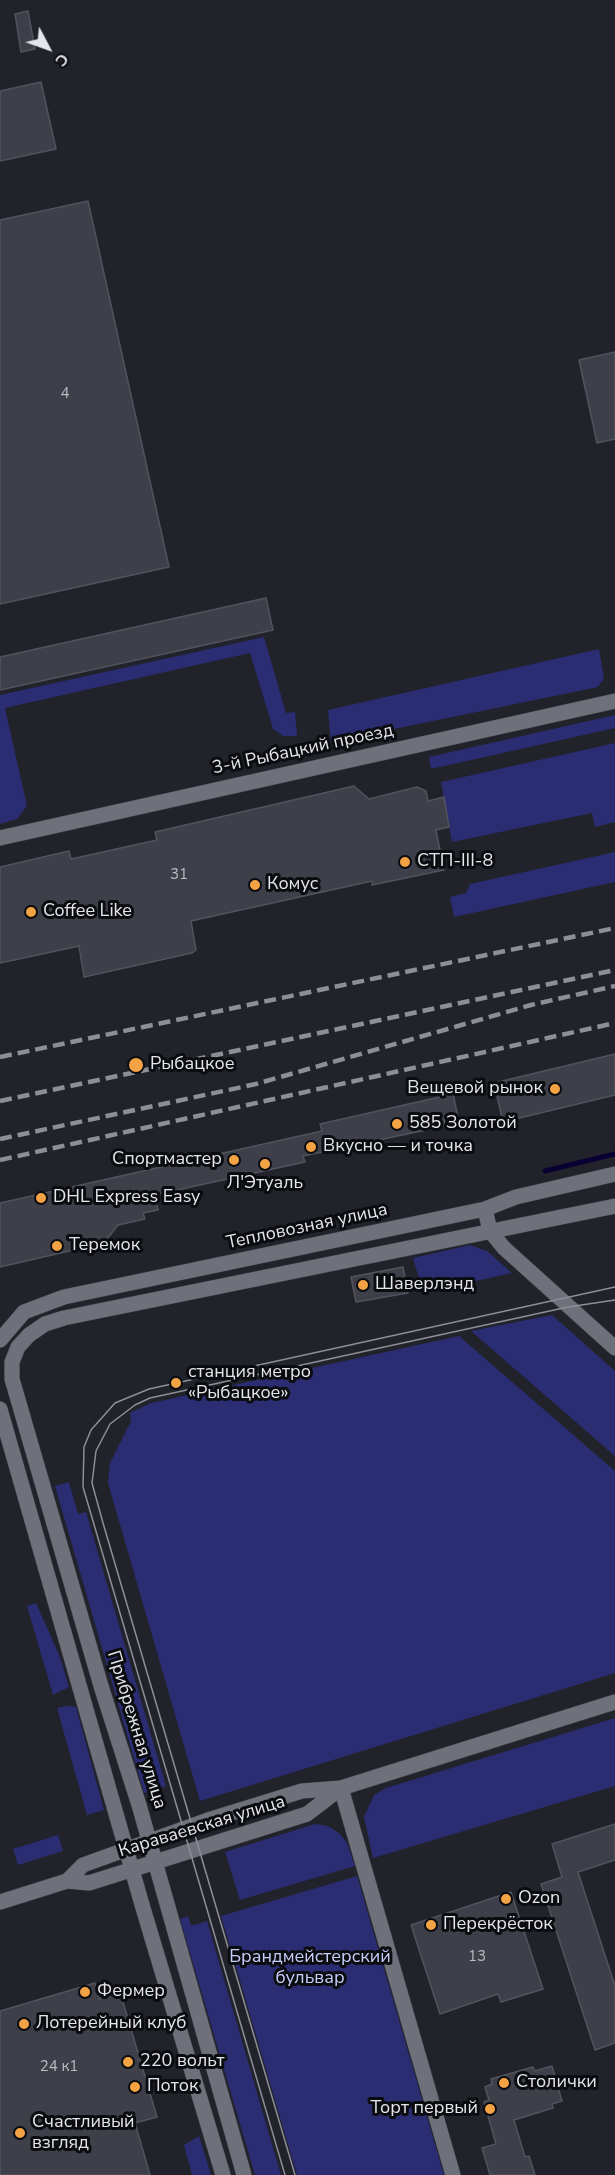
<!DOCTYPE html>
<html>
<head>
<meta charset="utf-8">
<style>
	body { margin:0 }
	#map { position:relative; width:615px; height:2175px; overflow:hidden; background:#21222a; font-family:"Nunito Sans",sans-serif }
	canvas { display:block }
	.north { position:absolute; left:18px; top:18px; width:60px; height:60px; -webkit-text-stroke:4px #0b0c10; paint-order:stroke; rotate:131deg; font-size:16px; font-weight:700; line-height:24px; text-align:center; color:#e5e6eb }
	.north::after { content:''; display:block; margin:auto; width:21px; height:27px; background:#e5e6eb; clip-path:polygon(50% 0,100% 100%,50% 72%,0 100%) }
</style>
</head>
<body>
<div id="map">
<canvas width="615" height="2175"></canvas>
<div class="north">С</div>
</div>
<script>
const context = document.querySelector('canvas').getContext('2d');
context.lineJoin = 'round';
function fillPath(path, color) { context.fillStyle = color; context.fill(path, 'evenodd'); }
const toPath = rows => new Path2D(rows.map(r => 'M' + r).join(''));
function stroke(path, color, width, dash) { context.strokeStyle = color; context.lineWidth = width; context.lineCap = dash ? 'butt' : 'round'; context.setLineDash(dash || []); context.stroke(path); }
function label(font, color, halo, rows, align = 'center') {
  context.font = font + ' "Nunito Sans",sans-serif'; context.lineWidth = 6; context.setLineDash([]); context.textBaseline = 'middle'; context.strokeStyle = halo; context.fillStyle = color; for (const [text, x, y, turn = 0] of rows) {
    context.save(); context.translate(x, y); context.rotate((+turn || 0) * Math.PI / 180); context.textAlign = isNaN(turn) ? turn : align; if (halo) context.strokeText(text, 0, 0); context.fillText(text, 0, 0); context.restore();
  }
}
const green = toPath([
	[264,637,286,713,295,712,297,736,283,736,273,729,250,653,5,708,27,806,17,819,0,824,0,695],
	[599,649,604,678,598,687,331,742,328,710],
	[615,715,615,728,431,769,429,757],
	[615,743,615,822,595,827,592,813,452,842,441,782],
	[615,852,615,882,454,917,450,897,466,893,470,884],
	[470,1245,487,1251,512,1273,423,1293,413,1258],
	[552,1315,615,1371,615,1456,471,1331],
	[459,1336,615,1471,615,1673,200,1801,108,1483,110,1463,131,1421,130,1413,151,1403],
	[69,1482,78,1514,86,1512,166,1786,144,1793,55,1486],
	[36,1603,60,1657,69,1687,53,1695,27,1606],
	[67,1706,76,1707,104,1810,87,1815,57,1708],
	[615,1718,615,1786,373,1858,364,1817,374,1795,386,1788],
	[315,1824,328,1826,339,1833,347,1843,355,1866,240,1900,225,1852],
	[58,1835,63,1851,18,1865,13,1849],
	[357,1876,444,2175,297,2175,221,1916],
	[188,1916,191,1926,207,1921,281,2175,255,2175,180,1919],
	[199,2136,211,2175,192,2175,184,2145]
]);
const stream = toPath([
	[545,1171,615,1154]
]);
const building = toPath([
	[28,11,35,49,21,52,15,14,28,11],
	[41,82,56,149,0,161,0,91,41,82],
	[88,201,169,567,0,604,0,220,88,201],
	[615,352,615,439,597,443,579,360,615,352],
	[266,598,273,630,0,690,0,657,266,598],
	[354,786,369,799,417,787,426,791,428,801,444,797,449,827,436,830,444,870,372,885,372,881,191,921,196,950,192,953,84,977,79,946,0,963,0,867,69,851,71,859,157,840,155,832,354,786],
	[615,1054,615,1095,503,1122,494,1083,615,1054],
	[453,1094,458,1117,444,1120,445,1126,303,1156,305,1162,154,1195,158,1210,143,1213,145,1219,118,1225,104,1243,0,1267,0,1203,322,1131,320,1124,453,1094],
	[403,1267,408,1293,356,1302,351,1277,403,1267],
	[615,1824,615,1860,578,1872,615,1986,615,2043,595,2050,541,1884,562,1877,552,1844,615,1824],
	[511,1892,543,1989,501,2002,498,1994,440,2014,411,1925,511,1892],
	[95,1983,99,1999,120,1992,157,2117,135,2123,150,2175,0,2175,0,2011,95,1983],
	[552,2066,562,2101,552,2104,553,2108,514,2120,525,2157,529,2156,535,2175,490,2175,482,2148,496,2144,484,2102,489,2100,485,2087,492,2084,491,2079,533,2067,535,2071,552,2066]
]);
const minor = toPath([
	[0,838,615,701],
	[485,1209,490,1231,504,1248,615,1348],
	[0,1340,24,1312,64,1297,485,1209,516,1197,615,1174],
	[0,1409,143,1908,223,2175],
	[341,1788,453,2175],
	[67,1881,83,1865,208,1820,302,1791,341,1788,615,1702],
	[0,1902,67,1881,89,1883,307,1814,341,1788],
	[244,2175,139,1805,101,1686,12,1379,12,1362,18,1347,29,1335,45,1324,64,1318,615,1206]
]);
const tram = toPath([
	[285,2175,83,1487,84,1447,91,1430,115,1403,149,1389,615,1287],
	[295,2175,103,1523,92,1483,96,1451,110,1424,135,1405,150,1398,568,1307,615,1300]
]);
const rail = toPath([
	[0,1057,615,928],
	[0,1101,615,970],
	[0,1139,256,1084,531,1005,615,986],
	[0,1160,615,1023]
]);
const markers = [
	[405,862,6,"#f4a344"],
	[255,885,6,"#f4a344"],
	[31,912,6,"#f4a344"],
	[136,1065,8,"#f4a344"],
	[555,1089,6,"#f4a344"],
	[397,1124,6,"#f4a344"],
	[311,1147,6,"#f4a344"],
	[234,1160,6,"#f4a344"],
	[265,1164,6,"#f4a344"],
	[41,1198,6,"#f4a344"],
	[57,1246,6,"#f4a344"],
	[363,1285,6,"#f4a344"],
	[176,1383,6,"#f4a344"],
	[506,1899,6,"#f4a344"],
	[431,1925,6,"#f4a344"],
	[85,1992,6,"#f4a344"],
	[24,2024,6,"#f4a344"],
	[128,2062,6,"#f4a344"],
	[504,2083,6,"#f4a344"],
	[135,2087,6,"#f4a344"],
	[490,2109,6,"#f4a344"],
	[20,2133,6,"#f4a344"]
];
const numberNames = [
	["4",65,394],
	["31",179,875],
	["13",477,1957],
	["24 к1",59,2067]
];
const streetNames = [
	["3-й Рыбацкий проезд",303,750,-12],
	["Тепловозная улица",307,1227,-12],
	["Прибрежная улица",136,1730,73],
	["Караваевская улица",202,1827,-17]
];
const poiNames = [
	["СТП-III-8",417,862],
	["Комус",267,885],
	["Coffee Like",43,912],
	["Рыбацкое",150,1065],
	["Вещевой рынок",543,1089,"right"],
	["585 Золотой",409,1124],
	["Вкусно — и точка",323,1147],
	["Спортмастер",222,1160,"right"],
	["Л'Этуаль",265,1184,"center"],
	["DHL Express Easy",53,1198],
	["Теремок",69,1246],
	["Шаверлэнд",375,1285],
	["станция метро",188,1373],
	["«Рыбацкое»",188,1394],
	["Ozon",518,1899],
	["Перекрёсток",443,1925],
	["Фермер",97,1992],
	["Лотерейный клуб",36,2024],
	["220 вольт",140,2062],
	["Столички",516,2083],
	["Поток",147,2087],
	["Торт первый",478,2109,"right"],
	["Счастливый",32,2123],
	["взгляд",32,2144]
];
const parkNames = [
	["Брандмейстерский",310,1958],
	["бульвар",310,1979]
];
fillPath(green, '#2b2d72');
stroke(stream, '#080033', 5);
fillPath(building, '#3e3f48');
stroke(building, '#52545d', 1.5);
stroke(minor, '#3b3c43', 16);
stroke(minor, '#6e707a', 15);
stroke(tram, '#8e8f96', 1.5);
stroke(rail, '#8e8f96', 4.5, [12, 6]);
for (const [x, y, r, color] of markers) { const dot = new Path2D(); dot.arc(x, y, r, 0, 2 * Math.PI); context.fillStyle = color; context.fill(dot); stroke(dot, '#0b0c10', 2); }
label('15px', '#bbbcc2', null, numberNames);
label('18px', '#e5e6eb', '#0b0c10', streetNames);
label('18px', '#e5e6eb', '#0b0c10', poiNames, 'left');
label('18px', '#c6cdf8', '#0b0c10', parkNames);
</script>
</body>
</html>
